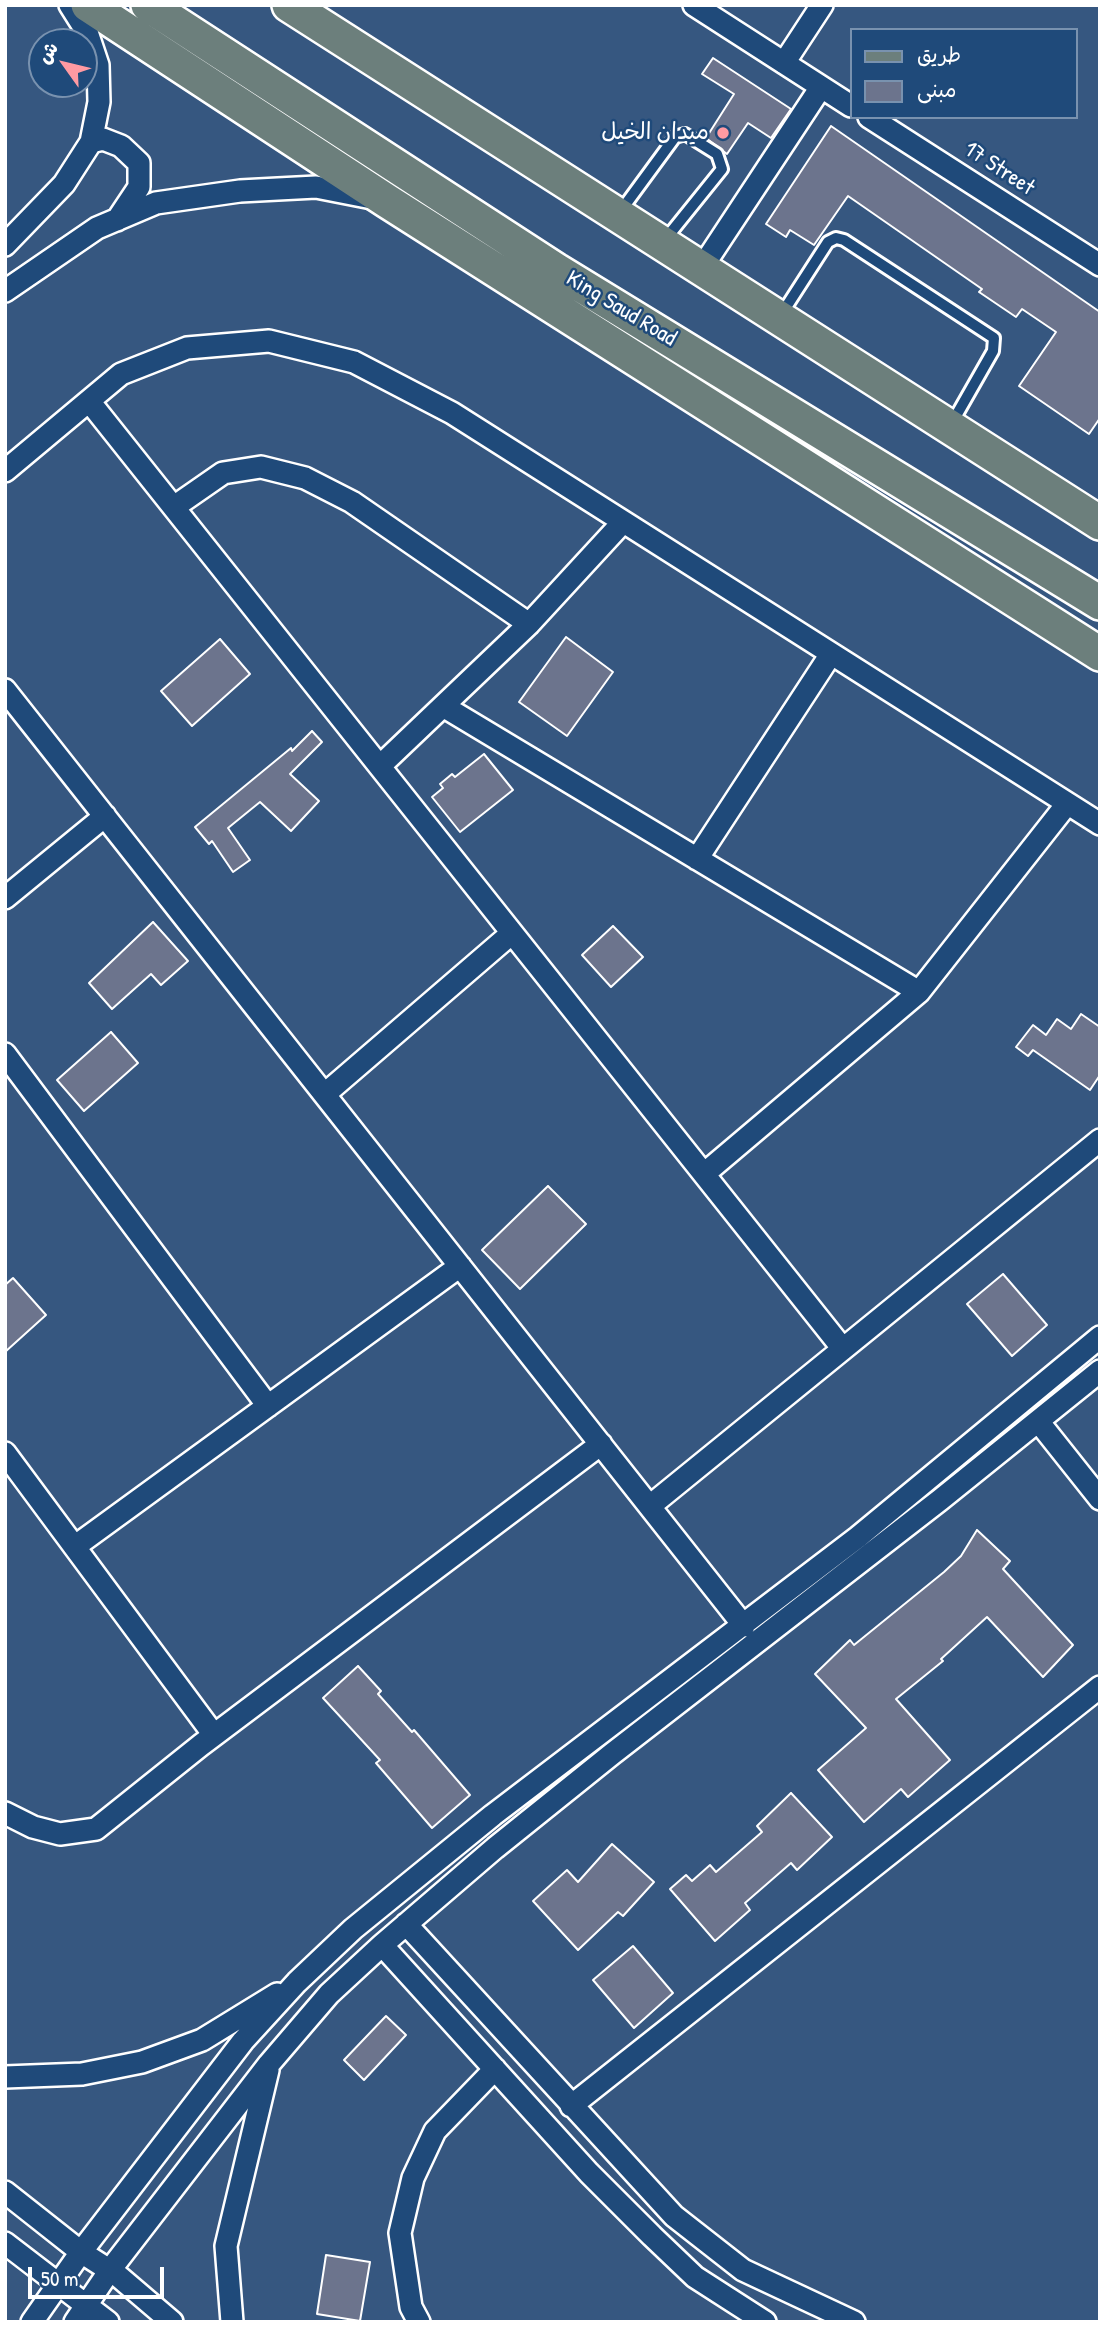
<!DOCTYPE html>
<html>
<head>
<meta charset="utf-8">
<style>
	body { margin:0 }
	#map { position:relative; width:1105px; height:2327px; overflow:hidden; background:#365780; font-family:"Patrick Hand","Playpen Sans Arabic",sans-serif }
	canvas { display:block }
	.frame { position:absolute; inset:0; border:7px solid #fff; pointer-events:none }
	.legend { position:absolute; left:850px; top:28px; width:228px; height:91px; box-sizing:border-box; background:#1f4a7a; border:2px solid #7992af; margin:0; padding:9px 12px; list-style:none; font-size:21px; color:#fff }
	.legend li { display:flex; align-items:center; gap:14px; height:35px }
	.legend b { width:35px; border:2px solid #7992af }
	.north { position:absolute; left:28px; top:28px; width:70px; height:70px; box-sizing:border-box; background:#1f4a7a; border:2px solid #7992af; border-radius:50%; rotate:304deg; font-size:19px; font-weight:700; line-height:28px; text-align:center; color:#fff }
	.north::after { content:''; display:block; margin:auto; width:24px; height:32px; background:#ff9aa2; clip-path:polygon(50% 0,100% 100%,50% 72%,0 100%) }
	.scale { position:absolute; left:28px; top:2267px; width:136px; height:32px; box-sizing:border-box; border:4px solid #fff; border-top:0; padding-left:9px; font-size:21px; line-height:24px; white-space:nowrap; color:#fff; -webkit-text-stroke:5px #1f4a7a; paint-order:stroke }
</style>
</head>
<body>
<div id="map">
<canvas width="1105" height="2327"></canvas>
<div class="frame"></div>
<ul class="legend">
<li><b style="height:9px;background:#6c7f7c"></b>طريق</li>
<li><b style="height:19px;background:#6c748d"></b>مبنى</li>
</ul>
<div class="north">ش</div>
<div class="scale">50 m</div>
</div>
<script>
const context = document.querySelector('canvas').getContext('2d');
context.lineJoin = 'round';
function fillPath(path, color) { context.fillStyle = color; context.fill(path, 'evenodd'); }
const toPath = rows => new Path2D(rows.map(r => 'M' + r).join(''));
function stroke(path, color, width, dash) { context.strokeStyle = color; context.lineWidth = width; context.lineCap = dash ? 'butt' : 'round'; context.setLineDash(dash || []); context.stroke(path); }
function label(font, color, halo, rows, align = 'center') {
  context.font = font + ' "Patrick Hand","Playpen Sans Arabic",sans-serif'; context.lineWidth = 5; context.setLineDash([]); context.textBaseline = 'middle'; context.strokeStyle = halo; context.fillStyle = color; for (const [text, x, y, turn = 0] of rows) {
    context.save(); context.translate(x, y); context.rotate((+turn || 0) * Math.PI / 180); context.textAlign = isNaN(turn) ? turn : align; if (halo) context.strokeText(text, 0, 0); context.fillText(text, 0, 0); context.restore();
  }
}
const building = toPath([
	[713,58,791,109,771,138,748,123,727,154,706,138,734,94,702,74,713,58],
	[831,126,1100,312,1100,418,1089,434,1019,386,1056,332,1022,309,1016,317,979,292,982,289,848,196,814,245,790,230,786,237,766,224,831,126],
	[566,637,613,672,567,736,519,702,566,637],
	[220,639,250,674,192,726,161,691,220,639],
	[312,731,322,742,290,774,319,801,291,831,260,802,228,828,250,860,233,872,212,841,209,844,195,827,291,748,292,751,312,731],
	[484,754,513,790,460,832,432,797,443,788,440,784,452,774,455,777,484,754],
	[153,922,188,961,161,985,151,974,112,1009,89,983,153,922],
	[613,926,643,957,611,987,582,955,613,926],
	[1081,1014,1100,1027,1100,1075,1090,1090,1033,1050,1028,1056,1016,1047,1033,1025,1046,1035,1057,1019,1071,1029,1081,1014],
	[111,1032,138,1063,84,1111,57,1080,111,1032],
	[548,1186,586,1224,520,1289,482,1250,548,1186],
	[1003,1274,1047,1325,1012,1356,967,1304,1003,1274],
	[13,1278,46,1315,5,1352,5,1285,13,1278],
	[977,1530,1010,1561,1003,1569,1073,1645,1043,1677,987,1617,941,1659,943,1661,896,1699,950,1760,908,1797,901,1789,864,1822,818,1770,866,1728,815,1674,850,1640,854,1645,944,1572,961,1556,977,1530],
	[358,1666,381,1691,378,1694,412,1732,414,1730,470,1795,432,1828,376,1763,380,1760,323,1698,358,1666],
	[791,1793,832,1837,797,1870,791,1863,745,1903,750,1910,715,1941,670,1889,686,1875,692,1881,710,1865,716,1872,762,1832,757,1826,791,1793],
	[612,1844,654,1882,623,1916,618,1912,578,1950,533,1901,567,1870,578,1882,612,1844],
	[633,1946,673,1993,634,2028,593,1980,633,1946],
	[386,2016,406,2035,364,2080,344,2060,386,2016],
	[326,2255,370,2262,360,2321,317,2314,326,2255]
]);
const service = toPath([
	[620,212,675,137,685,134,717,154,722,169,664,241],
	[781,315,828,242,836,238,844,240,994,338,993,351,952,423]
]);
const minor = toPath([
	[694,5,851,106],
	[784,63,822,5],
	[869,117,1100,265],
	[91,142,103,139,121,146,139,163,139,187,117,220],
	[5,245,64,184,91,142,99,102,98,65,87,32,70,5],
	[701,269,821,87],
	[5,291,97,228,156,203,240,191,316,187,372,198],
	[89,401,843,1349],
	[5,471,121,374,187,348,269,341,354,362,452,413,1100,824],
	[174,507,223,473,261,467,305,478,352,502,529,624],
	[5,690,744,1626],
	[443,706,919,992],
	[380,766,529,624,623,522],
	[697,859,831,654],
	[5,898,105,816],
	[5,1054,268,1406],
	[325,1094,512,933],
	[704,1174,919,992,1067,804],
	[1038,1421,1100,1499],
	[5,1453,214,1735],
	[650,1506,1100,1140],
	[77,1545,460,1266],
	[5,1813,33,1827,60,1834,96,1829,201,1745,601,1444],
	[406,1924,674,2216,743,2270,854,2322],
	[382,1945,589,2173,652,2236,695,2277,765,2322],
	[5,2077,82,2074,142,2062,202,2040,277,1994],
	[571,2106,1100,1687],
	[5,2192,81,2252,117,2275,172,2322],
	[5,2243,108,2322],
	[32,2322,81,2252,243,2041,297,1982,353,1929,493,1815,858,1537,1100,1337],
	[75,2322,110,2270,269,2064,329,1994,382,1945,495,1848,612,1754,940,1500,1100,1371],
	[232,2322,226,2246,268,2070],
	[419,2322,411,2307,400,2233,413,2178,435,2131,495,2069]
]);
const primary = toPath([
	[88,5,387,201,1100,654],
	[148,5,556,270,1100,603],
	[289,5,1100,523]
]);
const markers = [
	[723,133,7,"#ff9aa2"]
];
const poiNames = [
	["ميدان الخيل",709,133]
];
const streetNames = [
	["17 Street",999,169,33],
	["King Saud Road",621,309,31]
];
fillPath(building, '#6c748d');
stroke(building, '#fff', 2);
stroke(service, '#fff', 16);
stroke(minor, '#fff', 26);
stroke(primary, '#fff', 38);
stroke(service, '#1f4a7a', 10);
stroke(minor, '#1f4a7a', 21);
stroke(primary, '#6c7f7c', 33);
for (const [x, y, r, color] of markers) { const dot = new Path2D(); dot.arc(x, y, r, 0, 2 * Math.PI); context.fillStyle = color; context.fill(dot); stroke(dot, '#1f4a7a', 2.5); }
label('23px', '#fff', '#1f4a7a', poiNames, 'right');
label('23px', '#fff', '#1f4a7a', streetNames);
</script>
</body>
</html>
